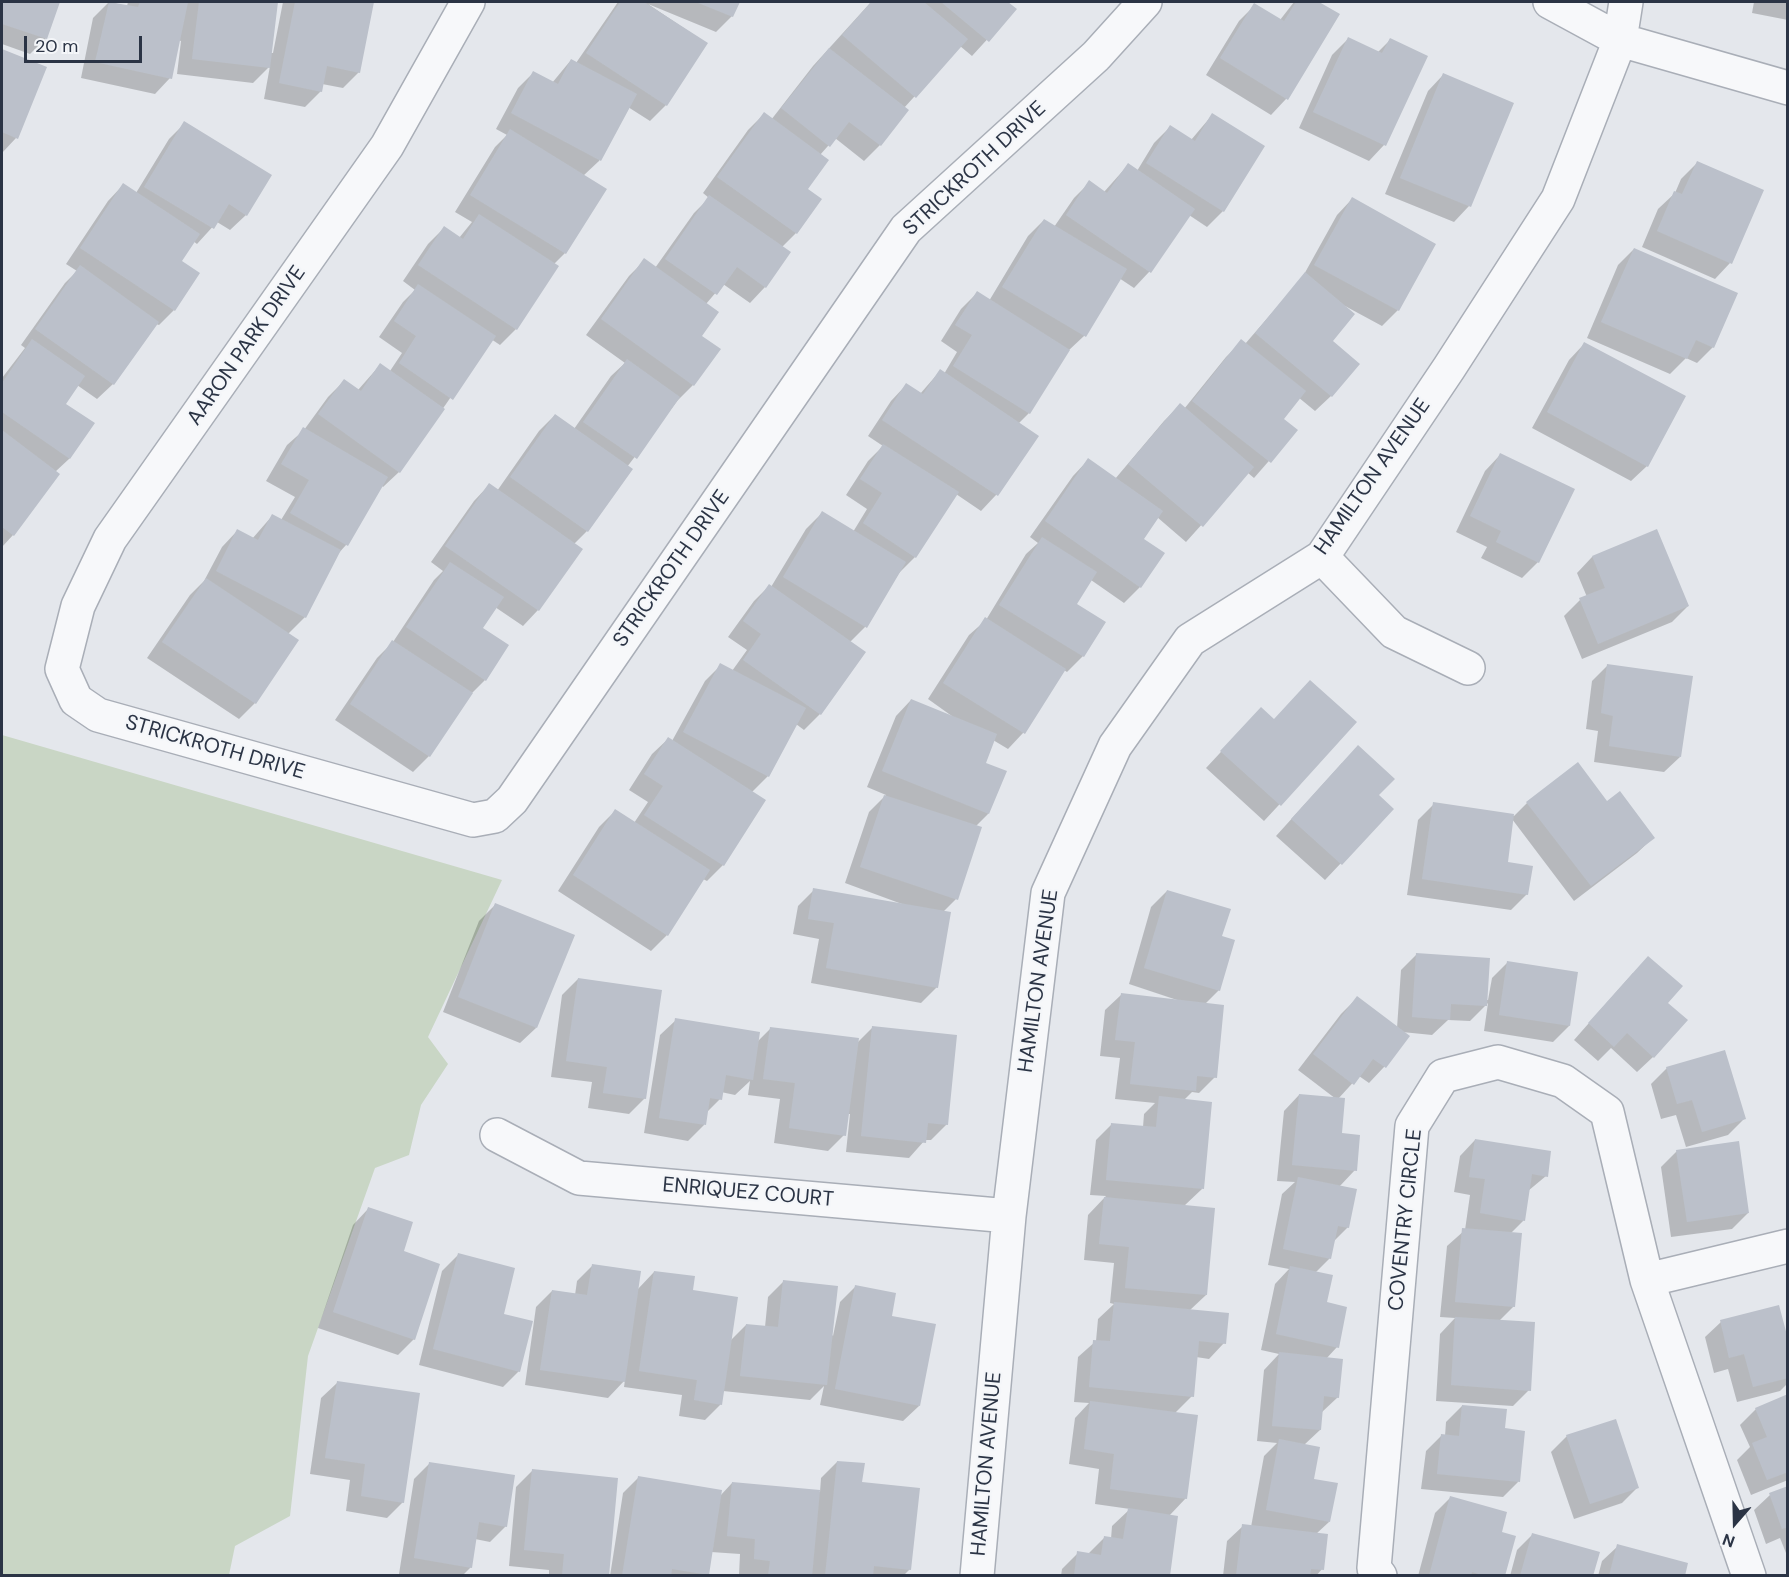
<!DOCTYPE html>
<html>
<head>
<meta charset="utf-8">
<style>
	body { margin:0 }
	#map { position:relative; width:1789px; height:1577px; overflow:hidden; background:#e4e7ec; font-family:"DM Sans",sans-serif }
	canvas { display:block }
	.frame { position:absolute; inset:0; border:3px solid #2b3445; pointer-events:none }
	.north { position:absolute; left:1705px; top:1493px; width:60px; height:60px; -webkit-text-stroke:4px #f4f6f9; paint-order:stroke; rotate:200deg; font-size:16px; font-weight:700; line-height:24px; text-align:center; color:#2b3445 }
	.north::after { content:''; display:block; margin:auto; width:21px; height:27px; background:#2b3445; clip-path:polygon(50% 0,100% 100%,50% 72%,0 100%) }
	.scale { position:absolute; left:24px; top:36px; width:118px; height:27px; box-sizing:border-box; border:3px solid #2b3445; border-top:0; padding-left:8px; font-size:18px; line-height:21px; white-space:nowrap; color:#2b3445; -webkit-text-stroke:4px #f4f6f9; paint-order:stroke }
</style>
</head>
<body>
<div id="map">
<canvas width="1789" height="1577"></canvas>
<div class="frame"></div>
<div class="north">N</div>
<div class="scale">20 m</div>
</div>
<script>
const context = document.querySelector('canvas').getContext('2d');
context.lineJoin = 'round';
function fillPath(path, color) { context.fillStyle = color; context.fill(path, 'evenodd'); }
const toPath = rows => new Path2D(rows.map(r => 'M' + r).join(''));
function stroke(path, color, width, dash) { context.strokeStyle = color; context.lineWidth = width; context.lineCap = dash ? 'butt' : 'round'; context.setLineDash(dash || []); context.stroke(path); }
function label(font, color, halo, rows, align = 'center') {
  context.font = font + ' "DM Sans",sans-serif'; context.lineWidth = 4.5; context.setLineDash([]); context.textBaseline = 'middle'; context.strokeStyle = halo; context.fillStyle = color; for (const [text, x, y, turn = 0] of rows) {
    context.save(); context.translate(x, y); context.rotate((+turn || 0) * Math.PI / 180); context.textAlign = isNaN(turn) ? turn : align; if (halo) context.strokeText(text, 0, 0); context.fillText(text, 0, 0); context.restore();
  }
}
const green = toPath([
	[2,735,502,880,428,1037,448,1064,421,1105,409,1155,375,1168,308,1356,290,1516,235,1546,229,1575,2,1575]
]);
const shadow = toPath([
	[2,2,58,2,46,38,30,54,2,44],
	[109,2,127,6,128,2,276,2,271,53,273,53,283,2,372,2,359,72,343,88,322,84,321,91,305,107,264,99,270,66,253,83,177,74,181,41,178,40,170,78,155,94,81,78,93,18],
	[618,2,738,2,732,16,716,32,648,4,706,43,666,105,650,121,628,107,599,161,583,176,605,190,565,253,554,264,557,266,516,329,500,345,491,339,399,472,383,487,382,486,346,545,337,555,305,617,288,634,297,640,255,703,239,719,147,658,190,595,204,581,222,547,237,531,252,539,272,516,281,520,295,497,266,481,287,445,304,430,328,397,344,381,358,390,380,365,390,371,402,353,379,337,403,302,415,290,403,281,428,244,444,228,459,238,472,222,455,212,495,147,507,135,496,129,518,88,533,73,552,83,571,60,576,63],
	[871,2,1006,2,1015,9,972,56,960,46,904,108,880,145,864,161,835,138,820,155,806,189,796,233,782,247,765,287,750,303,723,284,706,304,693,385,678,400,627,467,587,531,574,544,538,610,523,626,495,607,481,629,485,680,470,695,429,756,413,772,335,720,377,658,393,642,434,580,443,571,431,562,474,501,489,485,497,491,539,431,555,415,574,429,611,376,625,363,586,335,629,276,645,260,655,268,694,213,709,198,703,193,748,130,764,114,771,120,813,66],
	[1294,2,1316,2,1338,15,1286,99,1271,115,1206,75,1239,21,1255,5,1280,20],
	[1754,2,1788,2,1788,20,1752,13],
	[1348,39,1377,53,1390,40,1384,145,1369,161,1299,128,1332,55],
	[2,50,45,68,16,138,2,153],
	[1443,75,1512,104,1469,206,1454,222,1385,194,1428,91],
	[1213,114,1223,211,1207,227,1189,215,1149,272,1134,288,1119,278,1084,336,1068,351,1029,413,1018,424,996,495,981,511,956,494,915,557,899,573,865,627,850,642,864,652,820,714,804,730,796,724,768,776,752,792,764,801,723,865,707,881,703,879,667,935,651,951,558,891,599,827,615,811,634,823,648,802,629,790,652,754,668,739,672,741,705,681,721,665,732,671,747,650,728,637,754,601,769,586,771,587,806,529,822,513,853,532,867,509,846,495,868,461,883,446,868,436,891,401,906,385,920,394,940,371,944,374,957,352,941,341,961,309,977,293,989,301,1028,236,1044,220,1054,227,1074,198,1090,182,1104,192,1128,165,1137,171,1154,143,1170,127,1191,140],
	[185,123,246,215,230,230,217,222,197,244,193,241,180,261,174,310,159,325,156,324,113,384,97,399,77,385,64,404,93,424,69,459,55,472,13,535,2,547,2,378,25,348,21,345,65,283,77,271,66,264,108,201,123,185,136,193,169,139],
	[1697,163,1730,263,1715,279,1642,247,1658,209,1675,193,1681,179],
	[1352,199,1434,245,1398,310,1382,326,1345,306,1331,342,1331,396,1315,411,1298,397,1282,419,1296,430,1254,478,1248,473,1186,542,1157,517,1142,539,1163,554,1140,587,1124,603,1091,580,1075,605,1083,656,1067,672,1064,670,1023,733,1008,749,993,740,984,764,988,814,975,827,956,899,943,912,937,987,921,1003,811,983,819,939,793,934,798,906,814,890,910,907,845,883,869,812,886,795,867,787,896,716,911,700,956,719,928,699,969,635,986,620,1026,554,1038,543,1030,537,1073,476,1088,460,1115,479,1164,421,1180,405,1184,409,1226,357,1242,341,1245,344,1302,278,1337,215],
	[1634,249,1713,347,1697,363,1686,358,1670,374,1587,338,1618,265],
	[1584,344,1647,466,1631,481,1532,428,1569,360],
	[1500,455,1538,562,1522,578,1481,558,1487,547,1456,532,1485,471],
	[1657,531,1688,606,1672,622,1582,659,1564,616,1580,600,1587,597,1577,573,1592,557],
	[1608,665,1680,757,1664,772,1594,762,1598,731,1586,729,1592,681],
	[1274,720,1355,723,1264,821,1206,768,1246,725],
	[1342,763,1392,809,1325,880,1276,836],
	[1527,803,1607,803,1653,838,1637,853,1574,901,1512,819,1506,864,1527,894,1511,910,1407,895,1418,820,1434,804,1514,816],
	[1167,891,1220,937,1219,990,1205,1004,1215,1077,1199,1093,1192,1092,1184,1100,1202,1189,1184,1206,1206,1295,1189,1311,1224,1343,1209,1359,1196,1357,1192,1396,1175,1413,1186,1498,1169,1516,1168,1576,1061,1576,1062,1569,1078,1553,1088,1554,1104,1538,1111,1539,1112,1526,1130,1509,1095,1504,1099,1469,1069,1464,1075,1418,1089,1403,1074,1402,1078,1357,1096,1341,1098,1319,1114,1304,1110,1303,1114,1263,1084,1260,1088,1215,1106,1196,1090,1195,1096,1140,1112,1124,1143,1127,1144,1114,1155,1103,1115,1099,1120,1058,1100,1056,1105,1010,1121,995,1183,1002,1129,984,1151,907],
	[495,905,536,1028,520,1043,443,1012,479,921],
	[1417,954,1486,1000,1488,1000,1492,978,1508,962,1577,973,1569,1026,1553,1042,1484,1031,1488,1003,1470,1021,1448,1020,1432,1035,1402,1032,1408,1037,1384,1067,1369,1083,1359,1076,1338,1099,1340,1135,1355,1170,1339,1187,1348,1227,1333,1242,1330,1258,1315,1273,1337,1347,1326,1359,1338,1397,1321,1413,1320,1430,1304,1445,1312,1480,1329,1522,1316,1534,1322,1569,1316,1576,1223,1576,1227,1541,1243,1526,1251,1527,1264,1456,1277,1443,1257,1441,1264,1370,1279,1354,1261,1350,1275,1284,1289,1269,1268,1265,1282,1194,1295,1182,1277,1181,1284,1111,1299,1095,1336,1099,1298,1070,1341,1014,1357,998,1397,1028,1401,970],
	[1633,973,1666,1003,1653,1057,1637,1072,1611,1048,1598,1061,1574,1040],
	[578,979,645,1098,629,1114,588,1108,592,1082,551,1077,562,995],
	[676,1020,757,1042,771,1028,856,1044,872,1028,947,1124,931,1140,925,1140,909,1158,846,1152,850,1114,847,1114,844,1135,828,1151,774,1143,780,1099,748,1095,750,1081,735,1095,721,1092,720,1099,706,1113,704,1125,688,1141,644,1133,660,1035],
	[1667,1068,1744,1119,1728,1135,1686,1147,1676,1115,1661,1119,1651,1084],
	[1475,1140,1546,1176,1528,1191,1524,1220,1510,1234,1514,1306,1499,1321,1529,1390,1513,1406,1436,1401,1440,1334,1455,1318,1440,1317,1447,1246,1465,1230,1470,1195,1454,1192,1460,1156],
	[1677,1151,1748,1213,1732,1229,1671,1237,1661,1167],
	[368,1209,402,1252,414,1339,398,1355,318,1328,353,1225],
	[458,1255,519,1371,503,1387,419,1365,442,1271],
	[593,1265,637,1290,654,1272,691,1292,730,1341,746,1325,765,1327,768,1297,784,1281,833,1336,840,1302,856,1286,890,1317,919,1406,903,1421,820,1405,824,1386,810,1400,723,1391,721,1404,705,1420,679,1416,682,1395,624,1387,625,1380,608,1398,525,1385,536,1307,552,1291,575,1295,577,1281],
	[1721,1322,1788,1345,1788,1383,1780,1391,1737,1402,1728,1369,1714,1373,1705,1337],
	[337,1383,403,1502,387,1518,346,1511,350,1480,310,1474,321,1398],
	[1788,1396,1788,1480,1751,1495,1737,1460,1750,1447,1740,1425,1756,1409],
	[1462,1406,1504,1430,1518,1482,1503,1497,1421,1489,1426,1451,1441,1436,1445,1436,1446,1422],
	[1567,1436,1638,1487,1622,1503,1574,1519,1551,1452],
	[837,1462,861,1484,910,1569,903,1576,739,1575,740,1554,711,1552,706,1576,610,1576,623,1493,639,1477,720,1496,732,1483,820,1492,821,1478],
	[430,1463,506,1526,490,1542,475,1539,471,1567,462,1576,399,1574,414,1479],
	[532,1471,607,1576,549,1576,549,1570,509,1566,516,1487],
	[1788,1488,1788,1558,1780,1538,1766,1544,1754,1510,1770,1495],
	[1451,1497,1500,1533,1504,1576,1418,1576,1435,1513],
	[1533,1534,1592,1576,1510,1576,1517,1550],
	[1618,1546,1683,1576,1598,1576,1602,1561]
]);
const building = toPath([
	[2,2,60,2,47,39,2,24],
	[109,2,138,7,140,2,188,2,172,79,95,62],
	[199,2,278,2,270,68,192,59],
	[295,2,374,2,360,73,327,66,322,92,279,83],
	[620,2,644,2,708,43,667,106,586,53],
	[696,2,740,2,733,17],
	[871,2,924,2,968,39,916,98,842,35],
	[941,2,1008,2,1017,9,989,42],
	[1296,2,1319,2,1340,14,1288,100,1220,58,1254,3,1284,21],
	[1348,37,1382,53,1390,38,1428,56,1386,146,1313,112],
	[829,48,909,110,881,146,849,122,830,147,781,108],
	[2,49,47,67,18,139,2,132],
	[571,59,637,94,601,161,511,113,533,71,558,84],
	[1443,73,1514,103,1471,207,1400,178],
	[764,112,829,160,808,189,822,199,797,234,717,177],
	[1212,113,1265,146,1224,212,1146,163,1170,125,1195,141],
	[184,121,272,175,247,216,229,204,214,229,144,187],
	[510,129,607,189,566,254,470,195],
	[1697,161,1764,190,1732,264,1657,231,1674,191,1682,194],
	[1128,163,1195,209,1151,273,1066,215,1089,180,1107,193],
	[123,183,200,234,182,261,200,273,175,311,80,248],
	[709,195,791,252,766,288,737,267,717,295,665,259],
	[1352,197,1436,244,1399,311,1314,265],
	[479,214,559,266,517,330,418,265,444,226,463,239],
	[1044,219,1127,269,1086,337,1002,287],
	[1634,248,1738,293,1714,348,1696,340,1687,359,1601,322],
	[644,258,719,312,702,336,721,349,694,386,601,319],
	[80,265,159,322,114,385,35,329],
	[1305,272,1355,314,1333,341,1360,364,1332,397,1255,333],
	[418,284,496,336,453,400,399,363,416,336,394,321],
	[977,291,1070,350,1030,414,953,366,972,335,955,325],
	[32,339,85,376,66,404,95,423,70,459,2,412,2,383],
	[1241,339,1306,391,1284,419,1298,430,1271,463,1192,401],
	[1584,342,1686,396,1648,467,1547,412],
	[627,359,680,397,637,459,583,422],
	[380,363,445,409,400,473,318,414,344,379,361,391],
	[940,369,1039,436,998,496,882,420,906,383,923,394],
	[1180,403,1254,467,1203,527,1128,464],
	[555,414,633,469,588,532,510,477],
	[303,427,388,477,348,546,290,513,309,480,281,464],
	[2,430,60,474,14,536,2,527],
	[883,444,959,492,916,558,863,523,882,493,860,479],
	[1500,453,1575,489,1539,563,1496,542,1501,531,1470,516],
	[1088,458,1163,511,1144,539,1165,553,1141,588,1045,521],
	[489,483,583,549,539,611,445,546],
	[822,511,906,562,867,628,783,577],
	[272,514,341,550,306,618,216,571,237,529,258,540],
	[1657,529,1689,606,1598,644,1579,598,1605,588,1592,556],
	[1042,537,1097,572,1077,604,1106,622,1084,657,999,605],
	[450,562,504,597,483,628,509,645,486,681,406,627],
	[206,578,299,640,256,704,162,642],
	[769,584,866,652,821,715,743,660,761,634,743,621],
	[985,617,1066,669,1025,734,943,683],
	[392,640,473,693,430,757,350,704],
	[720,663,806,708,769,777,683,732],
	[1607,664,1693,676,1681,757,1609,746,1613,716,1601,713],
	[1310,680,1357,722,1281,806,1220,751,1261,707,1274,719],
	[911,699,997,734,986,763,1007,771,989,814,882,771],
	[668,737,766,800,724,866,644,815,663,786,644,774],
	[1358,745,1395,779,1379,795,1394,809,1342,865,1291,819],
	[1578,762,1607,801,1620,791,1655,838,1591,886,1526,802],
	[884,795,982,827,958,900,860,867],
	[1433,802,1514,814,1508,862,1533,866,1528,895,1422,879],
	[615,809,710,870,668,936,573,875],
	[813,888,951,912,938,988,826,968,834,923,808,919],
	[1167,890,1231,909,1222,936,1235,940,1220,991,1144,968],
	[495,903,575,935,537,1028,458,997],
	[1416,953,1490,958,1487,1006,1451,1004,1450,1020,1412,1017],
	[1648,956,1683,986,1668,1003,1688,1020,1654,1058,1627,1033,1614,1047,1588,1023],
	[1507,961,1578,972,1570,1026,1499,1015],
	[578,978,662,990,646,1099,603,1093,607,1067,566,1061],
	[1121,993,1224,1005,1217,1078,1197,1076,1196,1091,1130,1084,1135,1042,1115,1040],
	[1357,996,1410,1036,1386,1068,1373,1059,1354,1085,1313,1054],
	[675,1018,760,1032,753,1080,726,1075,722,1100,710,1098,706,1125,659,1118],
	[872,1026,957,1035,948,1125,928,1123,926,1143,861,1136],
	[770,1027,859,1038,846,1136,789,1128,795,1083,763,1079],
	[1725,1050,1746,1119,1702,1132,1692,1100,1677,1104,1666,1067],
	[1299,1094,1345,1098,1342,1133,1360,1135,1357,1171,1292,1165],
	[1159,1096,1212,1102,1204,1189,1106,1180,1111,1123,1156,1127],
	[1475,1139,1551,1151,1548,1177,1532,1174,1525,1221,1480,1213,1485,1179,1469,1177],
	[1739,1141,1749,1213,1687,1222,1676,1150],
	[1298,1177,1357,1189,1349,1228,1338,1226,1331,1259,1283,1249],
	[1104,1197,1215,1208,1207,1295,1125,1288,1129,1247,1099,1244],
	[368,1207,413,1222,404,1251,440,1264,415,1340,333,1312],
	[1462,1228,1522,1233,1515,1307,1455,1302],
	[458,1253,515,1268,504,1314,533,1321,520,1372,433,1349],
	[592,1264,641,1271,625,1382,540,1370,552,1290,587,1295],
	[1290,1266,1333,1275,1327,1302,1347,1307,1339,1348,1276,1334],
	[654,1271,695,1276,693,1290,738,1297,722,1405,694,1400,697,1380,639,1371],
	[783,1280,838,1286,827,1385,740,1376,746,1324,778,1327],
	[855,1285,896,1293,892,1316,936,1324,920,1406,835,1389],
	[1114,1302,1229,1313,1226,1344,1199,1341,1194,1397,1089,1387,1093,1340,1110,1341],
	[1779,1305,1788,1339,1788,1378,1753,1387,1744,1354,1729,1358,1720,1320],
	[1455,1317,1535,1322,1531,1391,1451,1385],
	[1279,1352,1343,1359,1339,1398,1324,1396,1321,1430,1272,1426],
	[337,1381,420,1393,404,1503,361,1496,365,1464,325,1458],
	[1788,1394,1788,1472,1767,1480,1752,1443,1767,1437,1755,1408],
	[1090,1401,1198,1415,1187,1499,1110,1489,1114,1454,1084,1449],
	[1462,1405,1507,1409,1505,1428,1525,1431,1520,1482,1437,1474,1441,1434,1459,1436],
	[1616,1419,1639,1488,1590,1504,1566,1435],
	[1279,1439,1320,1447,1314,1479,1338,1483,1330,1522,1266,1510],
	[837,1461,865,1463,862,1482,920,1488,911,1570,874,1566,873,1576,825,1576],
	[429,1462,515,1475,507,1527,479,1522,472,1568,414,1558],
	[532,1469,618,1478,609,1576,562,1576,564,1554,524,1550],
	[638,1476,722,1490,709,1575,672,1569,671,1576,622,1576],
	[732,1482,820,1490,812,1576,768,1576,770,1561,754,1559,755,1539,727,1536],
	[1788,1486,1788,1527,1782,1529,1769,1493],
	[1450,1496,1507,1512,1502,1532,1516,1536,1505,1576,1485,1576,1472,1572,1471,1576,1429,1576],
	[1128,1508,1178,1516,1170,1576,1074,1576,1077,1551,1101,1555,1104,1536,1123,1539],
	[1242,1524,1328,1534,1324,1570,1311,1569,1310,1576,1236,1576],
	[1532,1533,1600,1552,1593,1576,1520,1576],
	[1617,1544,1688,1563,1685,1576,1609,1576]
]);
const minor = toPath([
	[468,2,387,146,110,539,78,606,62,669,76,700,98,715,473,820,495,816,512,800,906,229,1096,56,1145,2],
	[1550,2,1620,40,1788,88],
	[1322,557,1394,632,1468,668],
	[497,1135,579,1178,1009,1216],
	[1647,1280,1788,1246],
	[977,1576,1009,1216,1048,893,1115,746,1190,640,1322,557,1449,368,1558,199,1620,40,1626,2],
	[1380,1576,1374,1568,1412,1126,1443,1076,1498,1062,1563,1081,1607,1112,1647,1280,1749,1576]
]);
const streetNames = [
	["STRICKROTH DRIVE",975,169,-43],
	["AARON PARK DRIVE",247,346,-55],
	["HAMILTON AVENUE",1373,477,-55],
	["STRICKROTH DRIVE",672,569,-55],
	["STRICKROTH DRIVE",215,748,16],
	["HAMILTON AVENUE",1039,981,-82],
	["ENRIQUEZ COURT",748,1193,5],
	["COVENTRY CIRCLE",1406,1220,-84],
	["HAMILTON AVENUE",987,1464,-85]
];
fillPath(green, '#c9d6c5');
fillPath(shadow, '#0003');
fillPath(building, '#bbc0ca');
stroke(minor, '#a9aeb7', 36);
stroke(minor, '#f7f8fa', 33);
label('21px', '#2b3445', '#f4f6f9', streetNames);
</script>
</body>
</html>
